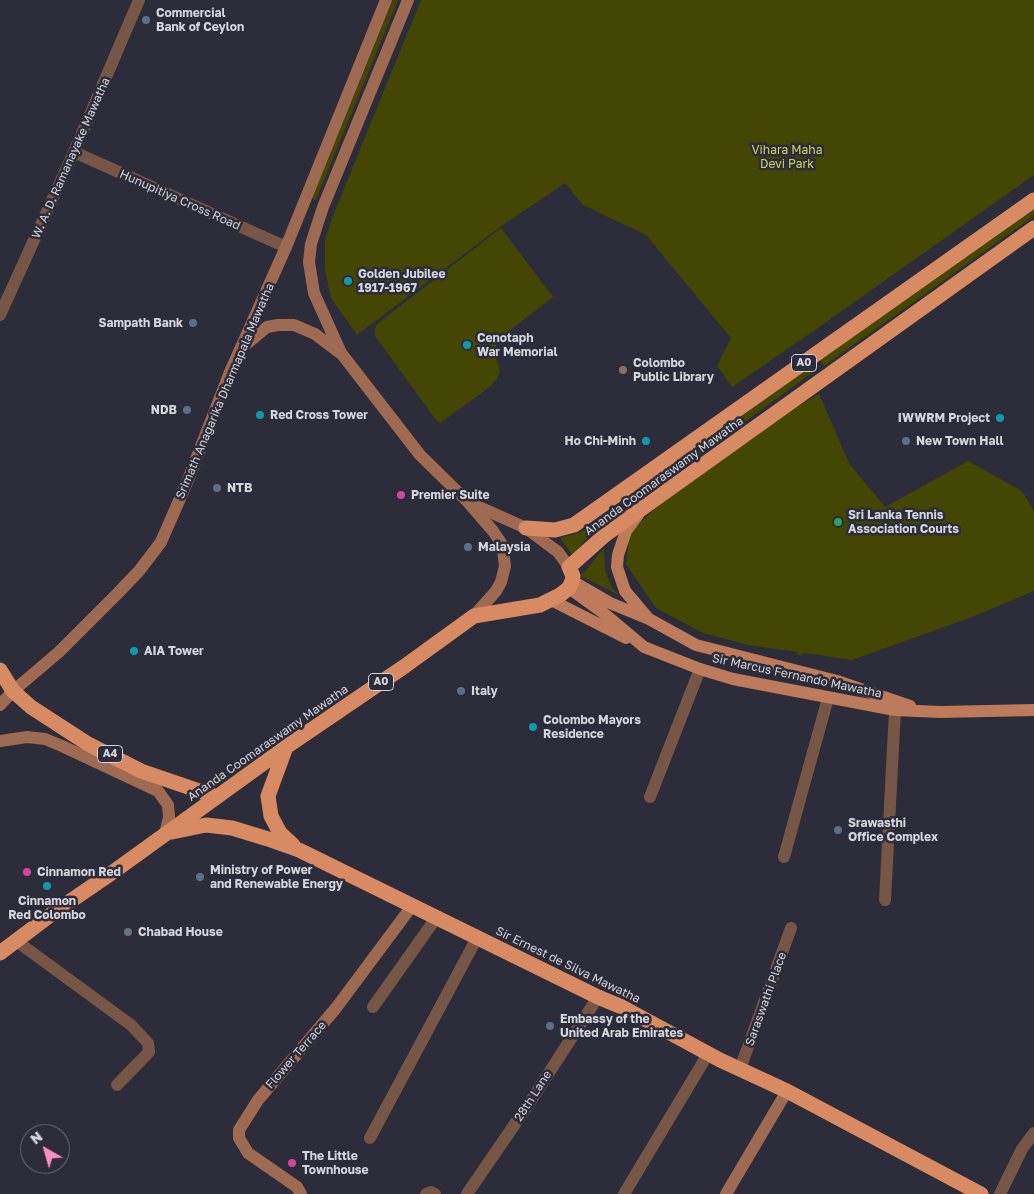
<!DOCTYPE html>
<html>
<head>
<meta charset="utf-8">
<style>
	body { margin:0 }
	#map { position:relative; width:1034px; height:1194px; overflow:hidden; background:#2c2c3a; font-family:"Golos Text",sans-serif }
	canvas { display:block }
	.north { position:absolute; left:20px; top:1124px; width:50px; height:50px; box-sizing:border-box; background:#2c2c3a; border:1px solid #6f6f7b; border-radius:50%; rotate:322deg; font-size:14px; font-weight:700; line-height:20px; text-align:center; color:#d4d4dd }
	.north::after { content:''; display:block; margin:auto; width:18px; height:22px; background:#fb8fc4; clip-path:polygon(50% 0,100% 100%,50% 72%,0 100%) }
</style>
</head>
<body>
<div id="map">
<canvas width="1034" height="1194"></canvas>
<div class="north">N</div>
</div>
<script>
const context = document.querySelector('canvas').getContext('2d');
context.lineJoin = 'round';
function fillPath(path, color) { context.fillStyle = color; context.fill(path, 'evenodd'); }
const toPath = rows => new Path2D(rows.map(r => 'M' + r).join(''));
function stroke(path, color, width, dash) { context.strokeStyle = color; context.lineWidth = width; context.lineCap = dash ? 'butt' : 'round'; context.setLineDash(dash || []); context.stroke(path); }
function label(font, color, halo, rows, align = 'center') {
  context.font = font + ' "Golos Text",sans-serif'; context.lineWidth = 5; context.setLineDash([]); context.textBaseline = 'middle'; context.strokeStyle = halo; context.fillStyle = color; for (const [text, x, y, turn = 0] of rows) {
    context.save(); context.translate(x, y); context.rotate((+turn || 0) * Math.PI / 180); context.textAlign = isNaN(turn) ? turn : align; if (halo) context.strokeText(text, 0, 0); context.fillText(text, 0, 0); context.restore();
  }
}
const green = toPath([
	[393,0,398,0,316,200,312,198],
	[421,0,1034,0,1034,175,815,330,732,387,717,366,731,338,646,235,583,205,565,183,500,227,357,335,331,298,325,270,325,240,332,218],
	[1034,206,1034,216,824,366,819,359],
	[501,228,553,297,500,338,496,345,495,354,500,371,497,379,487,389,440,423,436,420,375,336,375,329,377,324],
	[810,367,813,372,601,527,597,521],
	[819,394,849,463,885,507,968,461,1022,491,1034,511,1034,591,972,617,852,660,805,653,800,656,797,652,748,645,703,633,656,608,626,564,630,532,658,506,785,413],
	[591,526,595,531,585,540,573,556,560,538,581,532],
	[604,548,605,571,612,588,619,595,581,576]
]);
const street = toPath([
	[74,152,286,247],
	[0,315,74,152,139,0],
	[650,797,700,669],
	[784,857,828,698],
	[885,900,895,710],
	[15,940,131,1025,148,1043,149,1052,117,1085],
	[373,1007,436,918],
	[740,1069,791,928],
	[370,1138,477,938],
	[426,1194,431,1192,435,1194],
	[467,1194,530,1102,598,997],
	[624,1194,708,1054],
	[1000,1194,1022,1149,1034,1133]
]);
const secondary = toPath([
	[408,0,323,207,311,244,309,262,314,293,341,353,420,455,468,502,493,531,501,543,503,550,505,566,501,582,496,591,474,616],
	[243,347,267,327,278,325,294,325,315,334,340,353],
	[470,503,526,528,558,552,569,567],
	[0,705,13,691,59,652,117,594,139,571,161,542,188,480,230,372,286,247,386,0],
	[0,741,27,737,45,739,62,746,158,791,168,805,169,817,165,834],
	[301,1194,297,1187,248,1153,239,1138,239,1130,258,1100,336,1008,412,906],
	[726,1194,787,1091]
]);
const primary = toPath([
	[638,515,626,531,618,555,617,567,625,591,647,617],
	[572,581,610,603,649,619,696,645,837,681,910,706],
	[569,588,606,615,644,647,700,669,733,679,895,710,940,712,1034,710],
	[551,600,626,638]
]);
const highway = toPath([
	[526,528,555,530,574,525,1034,200],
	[0,670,13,691,31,707,88,744,141,771,217,797],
	[286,747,268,796,271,816,280,833,293,845],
	[172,832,206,825,232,828,268,839,299,850,598,997,622,1007,720,1060,787,1091,981,1194],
	[0,953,53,913,113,872,286,747,405,666,474,616,540,605,560,595,569,588,572,581,573,576,569,567,605,535,1034,228]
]);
const markers = [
	[146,20,5,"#5c6f8a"],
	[348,281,5,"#0f9aa8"],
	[193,323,5,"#5c6f8a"],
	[467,345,5,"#0f9aa8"],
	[623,370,5,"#8d6e63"],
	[187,410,5,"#5c6f8a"],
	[260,415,5,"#0f9aa8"],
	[1000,418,5,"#0f9aa8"],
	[646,441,5,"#0f9aa8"],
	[906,441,5,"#5c6f8a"],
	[217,488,5,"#5c6f8a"],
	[401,495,5,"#d1479c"],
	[838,522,5,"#2e9e5b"],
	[468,547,5,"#5c6f8a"],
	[134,651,5,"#0f9aa8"],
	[461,691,5,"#5c6f8a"],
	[533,727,5,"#0f9aa8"],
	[838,830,5,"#5c6f8a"],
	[27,872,5,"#d1479c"],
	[200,877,5,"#5c6f8a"],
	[47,886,5,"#0f9aa8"],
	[128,932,5,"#6b7280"],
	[550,1026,5,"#5c6f8a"],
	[292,1163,5,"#d1479c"]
];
const shields = [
	[804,363,25],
	[381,682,25],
	[110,754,25]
];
const shieldNames = [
	["A0",804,363],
	["A0",381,682],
	["A4",110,754]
];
const poiNames = [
	["Commercial",156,13],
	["Bank of Ceylon",156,27],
	["Golden Jubilee",358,274],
	["1917-1967",358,288],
	["Sampath Bank",183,323,"right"],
	["Cenotaph",477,338],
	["War Memorial",477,352],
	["Colombo",633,363],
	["Public Library",633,377],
	["NDB",177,410,"right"],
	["Red Cross Tower",270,415],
	["IWWRM Project",990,418,"right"],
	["Ho Chi-Minh",636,441,"right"],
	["New Town Hall",916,441],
	["NTB",227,488],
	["Premier Suite",411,495],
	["Sri Lanka Tennis",848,515],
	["Association Courts",848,529],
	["Malaysia",478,547],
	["AIA Tower",144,651],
	["Italy",471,691],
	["Colombo Mayors",543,720],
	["Residence",543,734],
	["Srawasthi",848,823],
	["Office Complex",848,837],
	["Ministry of Power",210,870],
	["and Renewable Energy",210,884],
	["Cinnamon Red",37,872],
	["Cinnamon",47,901,"center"],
	["Red Colombo",47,915,"center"],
	["Chabad House",138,932],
	["Embassy of the",560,1019],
	["United Arab Emirates",560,1033],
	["The Little",302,1156],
	["Townhouse",302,1170]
];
const parkNames = [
	["Vihara Maha",787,150],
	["Devi Park",787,164]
];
const streetNames = [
	["W. A. D. Ramanayake Mawatha",71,158,-66],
	["Hunupitiya Cross Road",180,200,24],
	["Srimath Anagarika Dharmapala Mawatha",225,391,-67],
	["Ananda Coomaraswamy Mawatha",664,476,-36],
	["Sir Marcus Fernando Mawatha",797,676,12],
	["Ananda Coomaraswamy Mawatha",268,743,-35],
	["Sir Ernest de Silva Mawatha",568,965,26],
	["Saraswathi Place",766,999,-70],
	["Flower Terrace",296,1055,-49],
	["28th Lane",533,1096,-57]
];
fillPath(green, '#444703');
stroke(street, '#765646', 12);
stroke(secondary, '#9e6b52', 12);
stroke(primary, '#bd7b5b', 12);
stroke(highway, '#d88a63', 15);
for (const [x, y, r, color] of markers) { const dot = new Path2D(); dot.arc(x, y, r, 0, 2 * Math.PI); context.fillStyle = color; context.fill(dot); stroke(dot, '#2c2c3a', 2); }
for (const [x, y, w] of shields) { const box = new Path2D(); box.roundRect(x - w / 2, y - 8.5, w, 17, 4); context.fillStyle = '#2c2c3a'; context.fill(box); stroke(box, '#d4d4dd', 1); }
label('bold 11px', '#d4d4dd', null, shieldNames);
label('bold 12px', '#d4d4dd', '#2c2c3a', poiNames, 'left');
label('12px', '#ccd460', '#2c2c3a', parkNames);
label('12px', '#d4d4dd', '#2c2c3a', streetNames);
</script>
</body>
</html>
